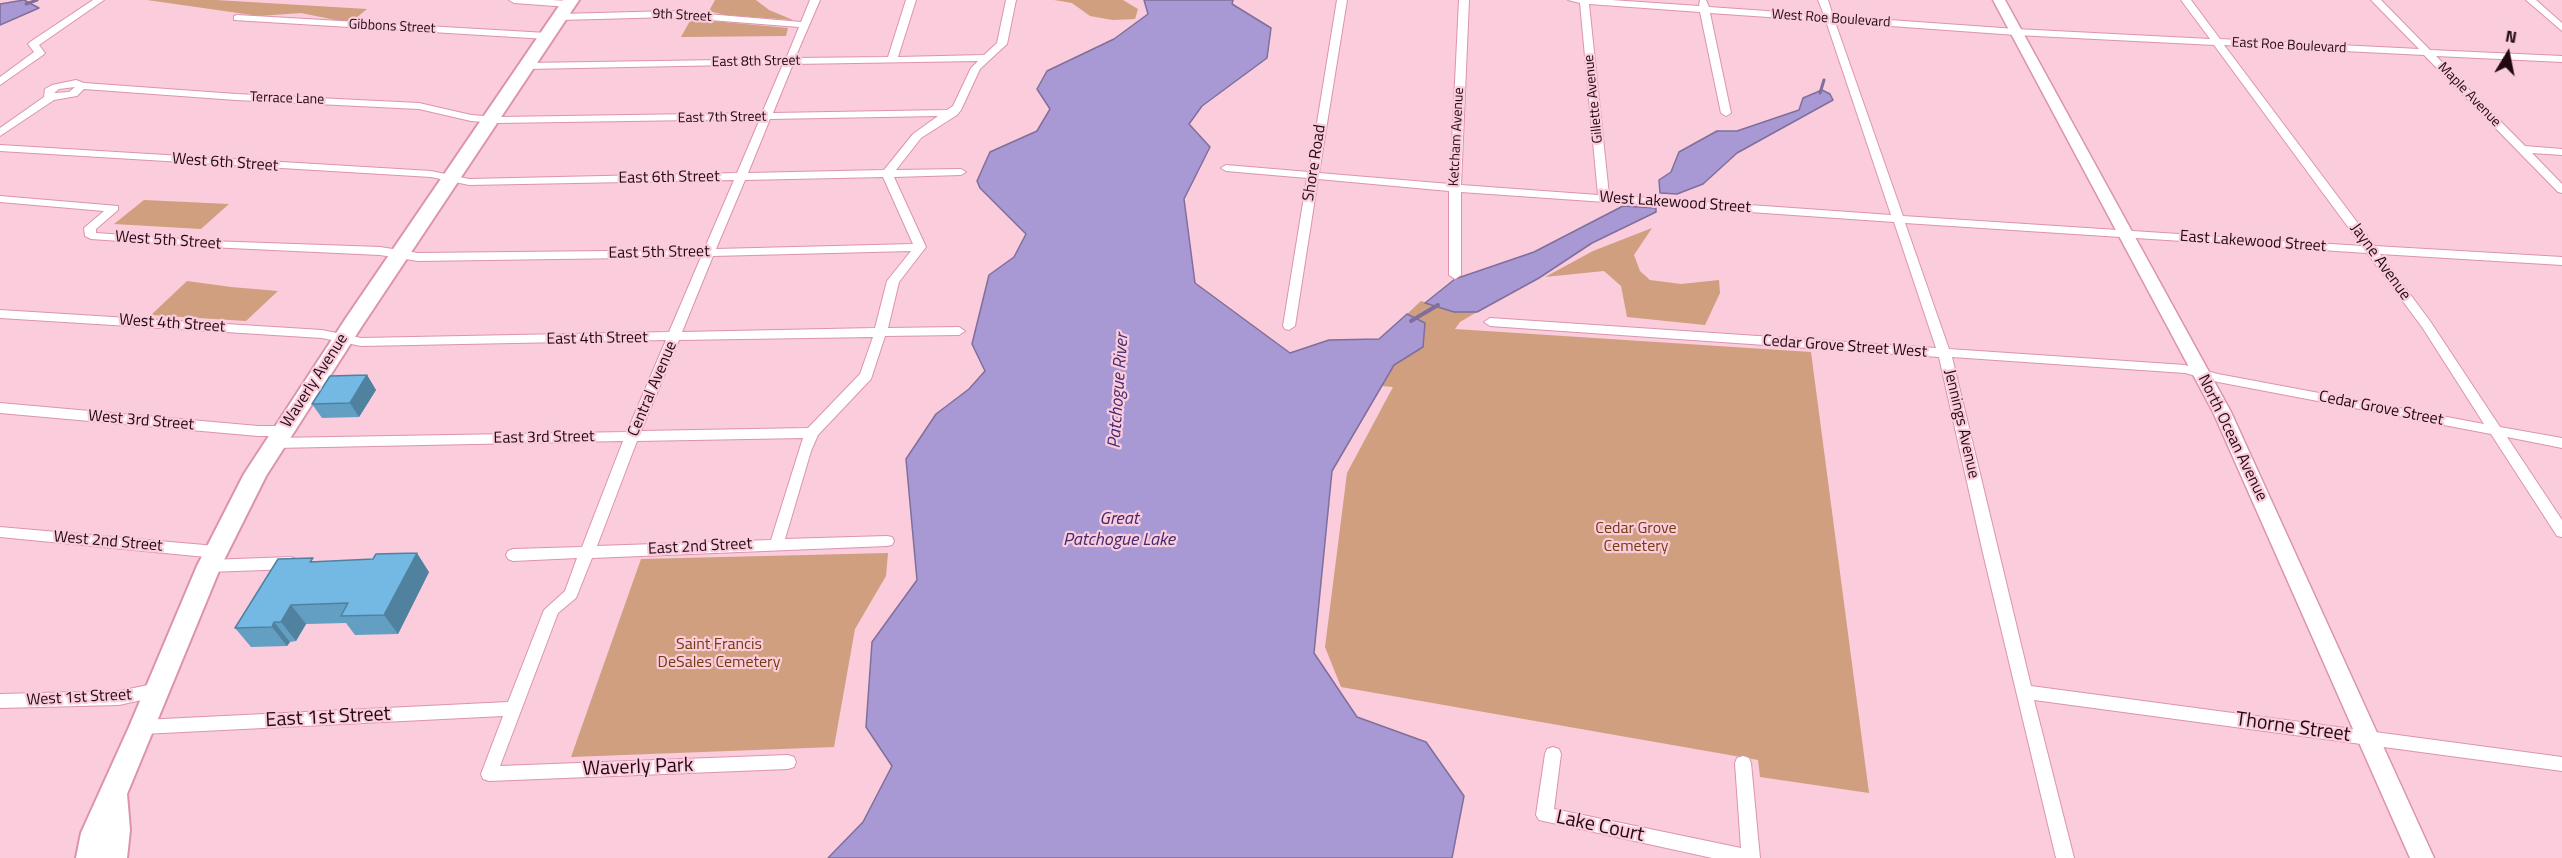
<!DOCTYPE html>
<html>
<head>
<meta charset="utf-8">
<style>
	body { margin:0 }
	#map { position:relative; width:2562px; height:858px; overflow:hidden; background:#faccdc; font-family:"Titillium Web",sans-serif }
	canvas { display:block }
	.north { position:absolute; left:2478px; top:24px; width:60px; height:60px; -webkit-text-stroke:4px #faccdc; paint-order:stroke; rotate:10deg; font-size:16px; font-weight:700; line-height:24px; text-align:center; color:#220813 }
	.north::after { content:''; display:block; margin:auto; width:21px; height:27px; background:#220813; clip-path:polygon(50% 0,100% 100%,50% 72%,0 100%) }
</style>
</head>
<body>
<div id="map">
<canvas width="2562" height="858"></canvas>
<div class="north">N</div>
</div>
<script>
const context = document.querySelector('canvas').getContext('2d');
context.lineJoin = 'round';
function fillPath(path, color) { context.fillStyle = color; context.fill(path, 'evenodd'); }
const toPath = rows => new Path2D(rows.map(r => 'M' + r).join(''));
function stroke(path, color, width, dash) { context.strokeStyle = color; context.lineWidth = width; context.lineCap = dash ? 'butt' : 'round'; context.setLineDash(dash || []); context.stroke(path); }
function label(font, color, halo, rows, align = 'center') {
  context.font = font + ' "Titillium Web",sans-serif'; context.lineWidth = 4.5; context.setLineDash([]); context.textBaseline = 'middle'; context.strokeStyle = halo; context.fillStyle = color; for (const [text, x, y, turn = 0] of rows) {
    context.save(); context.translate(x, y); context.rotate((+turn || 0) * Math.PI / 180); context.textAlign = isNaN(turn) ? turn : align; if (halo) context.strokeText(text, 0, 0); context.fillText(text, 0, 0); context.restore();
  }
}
const green = toPath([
	[147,0,216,0,367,9,350,23,301,13,259,16],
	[715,0,756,0,769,10,793,20,725,15,709,11],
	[1054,0,1123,0,1138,9,1135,19,1113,20,1090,16,1072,3],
	[691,19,788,28,786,36,681,37],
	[144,200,229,204,201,229,114,224],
	[1652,228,1634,255,1640,271,1650,280,1681,284,1719,280,1720,293,1705,325,1627,317,1621,286,1604,271,1545,277,1593,251],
	[187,281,231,287,278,291,246,321,151,315],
	[1421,301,1454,312,1477,312,1460,322,1455,329,1811,352,1869,793,1760,777,1758,760,1341,687,1325,647,1347,473,1393,387,1382,386,1394,365,1423,346,1425,323,1407,314],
	[888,553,886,576,855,629,834,747,571,757,641,559]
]);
const water = toPath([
	[24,0,39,8,0,25,0,4,24,0],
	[1144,0,1233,0,1232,4,1271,28,1267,58,1202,106,1189,124,1210,147,1184,199,1195,283,1290,353,1329,340,1379,339,1407,314,1425,323,1423,347,1394,365,1332,471,1314,653,1357,717,1426,742,1464,796,1452,858,828,858,863,822,892,766,866,727,872,642,917,580,906,459,936,414,969,389,985,371,972,344,989,275,1014,257,1026,234,980,188,977,181,990,152,1037,131,1050,109,1037,89,1047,71,1114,39,1148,14,1144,0],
	[1822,90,1830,94,1833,100,1737,153,1703,184,1677,194,1660,193,1659,180,1671,172,1679,152,1717,131,1737,131,1799,110,1803,98,1822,90],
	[1623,206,1656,208,1656,212,1592,243,1539,278,1477,312,1454,312,1425,303,1455,279,1534,252,1623,206]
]);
const streamFar1 = toPath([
	[26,4,37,0],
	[1820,93,1824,80]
]);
const stream = toPath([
	[1411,321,1438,305]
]);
const minor = toPath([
	[93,0,104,0,39,45,45,53,43,55,0,85,0,77,34,52,28,44,30,42,93,0],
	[509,0,552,0,569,1,574,4,569,7,514,3,509,0],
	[810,0,820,0,795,58,888,57,906,0,916,0,898,57,984,55,997,43,1006,0,1016,0,1007,44,980,69,961,110,957,115,921,138,896,170,961,169,966,172,961,175,894,177,926,247,899,282,888,328,959,327,965,331,959,335,885,336,871,379,818,435,811,451,785,539,887,536,892,537,894,541,892,545,887,546,592,558,576,598,558,613,500,766,788,755,794,757,796,762,794,767,788,769,489,781,483,779,481,774,503,716,143,734,137,732,135,727,137,722,143,720,508,702,544,610,565,591,577,558,513,561,508,559,506,555,508,551,513,549,582,547,623,441,275,448,268,443,275,438,627,432,666,340,361,346,322,338,0,318,0,310,322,330,361,338,669,332,701,257,418,261,380,255,209,247,91,239,85,236,84,228,104,211,0,202,0,196,118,206,118,210,96,229,96,233,209,241,380,247,418,253,704,250,734,180,469,185,431,177,0,151,0,145,431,171,469,179,737,173,760,119,498,123,471,121,419,109,236,100,84,89,77,96,54,100,0,136,0,128,44,97,45,89,52,85,76,80,84,83,236,94,419,103,471,115,498,117,762,113,783,64,527,69,522,66,527,63,786,59,799,27,672,17,560,20,555,17,560,14,672,11,801,22,810,0],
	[978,61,971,68,953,106,947,110,773,113,793,64,978,61],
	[75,87,69,92,54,93,59,89,75,87],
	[938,116,913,134,884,170,748,173,770,119,938,116],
	[883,177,913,244,716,249,745,180,883,177],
	[911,251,887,281,875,328,682,332,713,256,911,251],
	[873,337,860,374,808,428,641,431,679,340,873,337],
	[803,438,771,540,597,546,637,441,803,438],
	[1337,0,1347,0,1319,173,1450,184,1459,0,1469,0,1461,185,1598,195,1580,3,1568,0,1611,0,1699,6,1700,0,1706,0,1709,7,1824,15,1818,0,1828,0,1833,16,2016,29,2210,39,2181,0,2191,0,2220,39,2419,49,2371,0,2381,0,2430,50,2562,56,2562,62,2436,56,2525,146,2562,149,2562,155,2532,153,2562,184,2562,193,2558,192,2424,55,2224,45,2375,246,2562,257,2562,265,2380,254,2430,321,2500,427,2562,438,2562,448,2507,437,2562,520,2562,537,2557,536,2491,434,2218,382,2185,373,1952,357,2031,686,2562,757,2562,771,2034,700,2074,858,2056,858,1982,549,1939,357,1490,326,1484,322,1490,318,1936,348,1894,222,1461,192,1461,275,1455,279,1449,275,1449,191,1318,179,1295,326,1289,330,1285,329,1283,326,1307,178,1226,171,1221,168,1226,165,1309,172,1337,0],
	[1589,4,1700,12,1721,113,1726,116,1731,113,1710,13,1826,21,1891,215,1609,195,1589,4],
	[1835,22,2016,35,2214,45,2362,246,1903,216,1835,22],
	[1905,223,2367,253,2422,327,2484,424,2218,374,2185,365,1949,349,1905,223],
	[2526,0,2536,0,2562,23,2562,31,2526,0],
	[237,15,547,33,552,36,547,39,234,20,234,16,237,15],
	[0,403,258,426,283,426,290,431,283,436,258,436,0,413,0,403],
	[0,527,216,546,221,548,223,552,221,556,216,558,0,537,0,527],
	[291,557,296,559,298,563,296,567,291,569,209,572,204,570,202,566,204,562,209,560,291,557],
	[158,683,164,685,166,690,164,695,119,705,0,708,0,694,119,691,158,683],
	[1553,747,1559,749,1561,754,1554,809,1741,848,1735,763,1737,758,1743,756,1749,758,1751,763,1760,858,1712,858,1539,820,1536,815,1545,754,1547,749,1553,747]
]);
const tertiary = toPath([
	[1993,0,2005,0,2231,412,2434,858,2410,858,2213,412,1993,0]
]);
const primary = toPath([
	[563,0,579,0,362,326,266,476,221,566,127,794,130,830,127,858,76,858,81,833,129,727,197,566,244,474,346,318,563,0]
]);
const wall = toPath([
	[367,375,376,390,359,417,322,418,312,404],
	[316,562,429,572,398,634,355,635,346,623,306,624,296,641,290,642,287,646,251,647,235,628]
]);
const shadedWall = toPath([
	[367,375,376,390,359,417,350,403],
	[417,553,429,572,398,634,384,615],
	[291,605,306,624,296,641,281,622],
	[274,622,290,642,287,646,272,627]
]);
const building = toPath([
	[367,375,350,403,312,404,330,376,367,375],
	[417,553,384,615,341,616,348,603,291,605,281,622,274,622,272,627,235,628,278,559,313,558,310,562,373,559,376,554,417,553]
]);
const farStreetnames = [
	["9th Street",682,16,3],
	["West Roe Boulevard",1831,19,4],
	["Gibbons Street",392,27,3],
	["East Roe Boulevard",2289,46,3],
	["East 8th Street",756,62,-1],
	["Maple Avenue",2469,95,46],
	["Terrace Lane",287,99,2],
	["Gillette Avenue",1594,99,-96],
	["East 7th Street",722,118,-1],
	["Ketcham Avenue",1457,137,-87]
];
const streetNames = [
	["West 6th Street",225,163,4],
	["Shore Road",1315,163,-81],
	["East 6th Street",669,178,-1],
	["West Lakewood Street",1675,203,4],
	["West 5th Street",168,241,4],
	["East Lakewood Street",2253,242,4],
	["East 5th Street",659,253,-1],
	["Jayne Avenue",2380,262,54],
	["West 4th Street",172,324,4],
	["East 4th Street",597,339,-1],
	["Cedar Grove Street West",1845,347,4],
	["Waverly Avenue",315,381,-57],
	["Central Avenue",653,389,-67],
	["Cedar Grove Street",2381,409,11],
	["West 3rd Street",141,421,5],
	["Jennings Avenue",1961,424,77],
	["East 3rd Street",544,438,-1],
	["North Ocean Avenue",2232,438,64],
	["West 2nd Street",108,542,5],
	["East 2nd Street",700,547,-3],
	["West 1st Street",79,698,-3]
];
const parkNames = [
	["Cedar Grove",1636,529],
	["Cemetery",1636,547],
	["Saint Francis",719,645],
	["DeSales Cemetery",719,663]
];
const waterNames = [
	["Patchogue River",1119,391,-86],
	["Great",1119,520],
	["Patchogue Lake",1119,541]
];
const nearStreetnames = [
	["East 1st Street",328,718,-3],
	["Thorne Street",2293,728,8],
	["Waverly Park",638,768,-2],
	["Lake Court",1600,827,12]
];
fillPath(green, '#cf9f7f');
fillPath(water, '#a899d5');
stroke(water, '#806e9b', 1.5);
stroke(streamFar1, '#806e9b', 3);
stroke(stream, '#806e9b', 4);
stroke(minor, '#dc94ae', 2);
stroke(tertiary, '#dc94ae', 3);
stroke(primary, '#dc94ae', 4);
fillPath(minor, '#fff');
fillPath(tertiary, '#fff');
fillPath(primary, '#fff');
fillPath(wall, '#639fc3');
fillPath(shadedWall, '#50829f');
fillPath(building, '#73b9e3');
stroke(building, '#50829f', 1.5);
label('14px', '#220813', '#faccdc', farStreetnames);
label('16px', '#220813', '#faccdc', streetNames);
label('16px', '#723c0d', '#faccdc', parkNames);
label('italic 18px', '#422a71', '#faccdc', waterNames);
label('20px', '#220813', '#faccdc', nearStreetnames);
</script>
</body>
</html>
